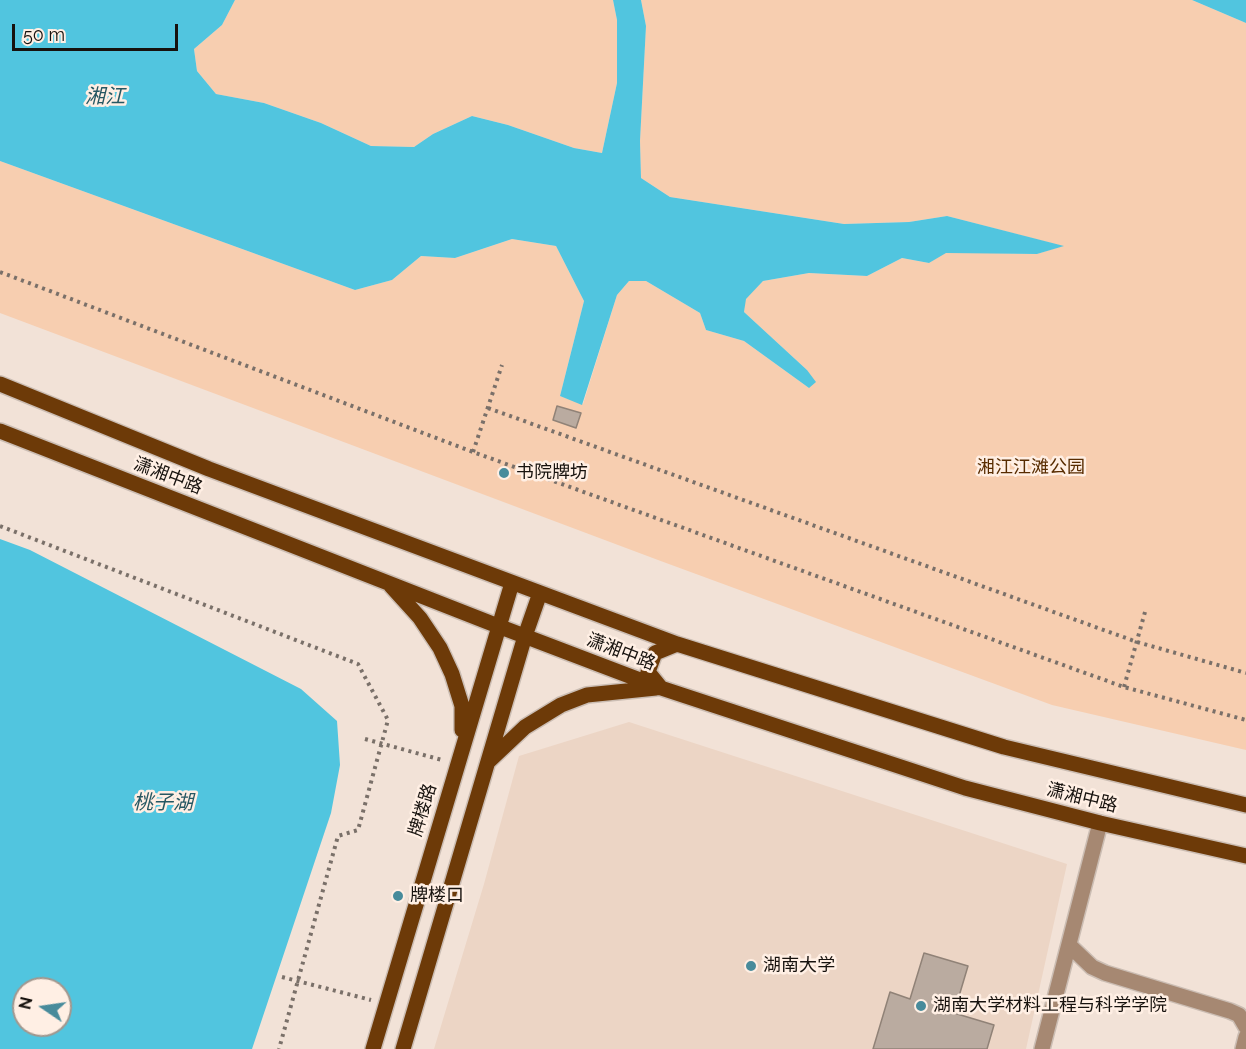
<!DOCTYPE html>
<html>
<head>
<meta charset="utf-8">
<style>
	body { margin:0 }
	#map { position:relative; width:1246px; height:1049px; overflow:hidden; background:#f2e2d7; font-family:Raleway,sans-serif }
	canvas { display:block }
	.north { position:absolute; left:12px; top:977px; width:60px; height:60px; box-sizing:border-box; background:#ffefe4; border:2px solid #a2978e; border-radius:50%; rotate:283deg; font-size:16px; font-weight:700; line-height:24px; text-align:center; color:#17120e }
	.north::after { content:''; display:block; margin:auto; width:21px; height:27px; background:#488b9b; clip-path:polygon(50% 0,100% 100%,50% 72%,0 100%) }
	.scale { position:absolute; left:12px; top:24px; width:166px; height:27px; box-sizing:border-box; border:3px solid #17120e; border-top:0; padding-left:8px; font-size:18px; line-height:21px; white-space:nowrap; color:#17120e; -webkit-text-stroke:4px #ffefe4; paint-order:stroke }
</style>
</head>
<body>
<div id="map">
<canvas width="1246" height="1049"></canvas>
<div class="north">N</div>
<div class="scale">50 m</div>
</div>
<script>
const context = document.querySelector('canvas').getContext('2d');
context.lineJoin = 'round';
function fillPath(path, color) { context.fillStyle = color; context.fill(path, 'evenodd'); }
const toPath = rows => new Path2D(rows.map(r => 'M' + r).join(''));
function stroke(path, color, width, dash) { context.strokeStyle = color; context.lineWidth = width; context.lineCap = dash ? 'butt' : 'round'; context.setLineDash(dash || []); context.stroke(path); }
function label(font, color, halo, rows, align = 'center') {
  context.font = font + ' Raleway,"Noto Sans SC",sans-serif'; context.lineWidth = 5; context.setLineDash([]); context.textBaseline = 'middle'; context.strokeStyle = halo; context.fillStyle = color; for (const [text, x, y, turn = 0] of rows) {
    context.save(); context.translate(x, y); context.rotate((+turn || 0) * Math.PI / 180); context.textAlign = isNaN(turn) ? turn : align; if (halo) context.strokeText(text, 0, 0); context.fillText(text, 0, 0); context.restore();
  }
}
const built = toPath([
	[629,722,1067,864,1026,1049,434,1049,484,884,519,756]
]);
const green = toPath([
	[235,0,613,0,617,20,617,83,602,153,574,148,508,125,472,116,433,134,414,147,371,146,321,123,264,103,216,94,197,71,194,49,222,25],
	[641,0,1192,0,1246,23,1246,750,1052,705,658,560,0,313,0,161,355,290,392,280,421,256,455,258,512,239,556,246,584,301,560,396,583,404,617,295,629,281,646,281,700,313,706,330,744,341,809,388,807,370,744,312,745,299,763,281,809,273,867,276,902,258,929,263,946,252,1037,254,1062,246,947,216,909,222,844,224,670,197,641,178,640,141,646,26]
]);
const water = toPath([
	[0,0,235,0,222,25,194,49,197,71,216,94,264,103,321,123,371,146,414,147,433,134,472,116,508,125,574,148,602,153,617,83,617,20,613,0,641,0,646,26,640,141,641,178,670,197,844,224,909,222,947,216,1064,246,1037,254,946,253,929,263,902,258,867,276,809,273,763,281,746,299,744,312,807,370,816,382,809,388,744,341,706,330,700,313,646,281,629,281,617,295,582,405,560,396,584,301,556,246,512,239,455,258,421,256,392,280,355,290,0,161],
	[1192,0,1246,0,1246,23],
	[0,539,30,550,301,689,337,721,340,765,331,813,252,1049,0,1049],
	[24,989,60,989,60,1025,24,1025]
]);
const building = toPath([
	[557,406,581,413,576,428,553,420,557,406],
	[924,953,968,966,954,1013,994,1025,987,1049,873,1049,890,992,910,999,924,953]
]);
const path = toPath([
	[0,272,473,452,1124,687,1246,720],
	[488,408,1137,642,1246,673],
	[473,452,502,365],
	[0,526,358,664,388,720,358,830,338,836,279,1049],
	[1124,687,1145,612],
	[365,739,442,760],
	[282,977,371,1000]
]);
const minor = toPath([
	[1069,945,1092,967,1105,973,1230,1011,1239,1015,1246,1027],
	[1042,1049,1100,823],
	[1243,1049,1246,1037]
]);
const major = toPath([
	[0,384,209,469,677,644,1004,747,1246,805],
	[0,431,498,626,661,688,965,788,1100,823,1246,856],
	[391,586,420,618,440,648,452,674,462,706,462,730],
	[661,688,648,672,655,653,677,644],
	[489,761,525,727,561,705,587,695,656,688],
	[373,1049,512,583],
	[403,1049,525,636,540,593]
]);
const markers = [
	[504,473,6,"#488b9b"],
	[398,896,6,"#488b9b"],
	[751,966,6,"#488b9b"],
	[921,1006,6,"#488b9b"]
];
const parkNames = [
	["湘江江滩公园",1031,468]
];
const poiNames = [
	["书院牌坊",516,473],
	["牌楼口",410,896],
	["湖南大学",763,966],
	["湖南大学材料工程与科学学院",933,1006]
];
const streetNames = [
	["潇湘中路",168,476,21],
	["潇湘中路",621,652,21],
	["潇湘中路",1082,798,14],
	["牌楼路",423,810,-73]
];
const waterNames = [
	["湘江",105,97],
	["桃子湖",163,803]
];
fillPath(built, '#ecd5c5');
fillPath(green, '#f7ceb0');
fillPath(water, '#51c5df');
fillPath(building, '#baaba0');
stroke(building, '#908277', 1.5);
stroke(minor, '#cbbdb3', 18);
stroke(major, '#cbbdb3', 18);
stroke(path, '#7a7069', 4, [3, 4.5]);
stroke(minor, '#a68872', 15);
stroke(major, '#6d3a08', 15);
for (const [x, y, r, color] of markers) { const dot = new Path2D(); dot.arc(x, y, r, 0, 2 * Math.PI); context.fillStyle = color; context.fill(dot); stroke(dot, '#ffefe4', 2); }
label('18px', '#582c00', '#ffefe4', parkNames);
label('18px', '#17120e', '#ffefe4', poiNames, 'left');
label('18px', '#17120e', '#ffefe4', streetNames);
label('italic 20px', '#265762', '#ffefe4', waterNames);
</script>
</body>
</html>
